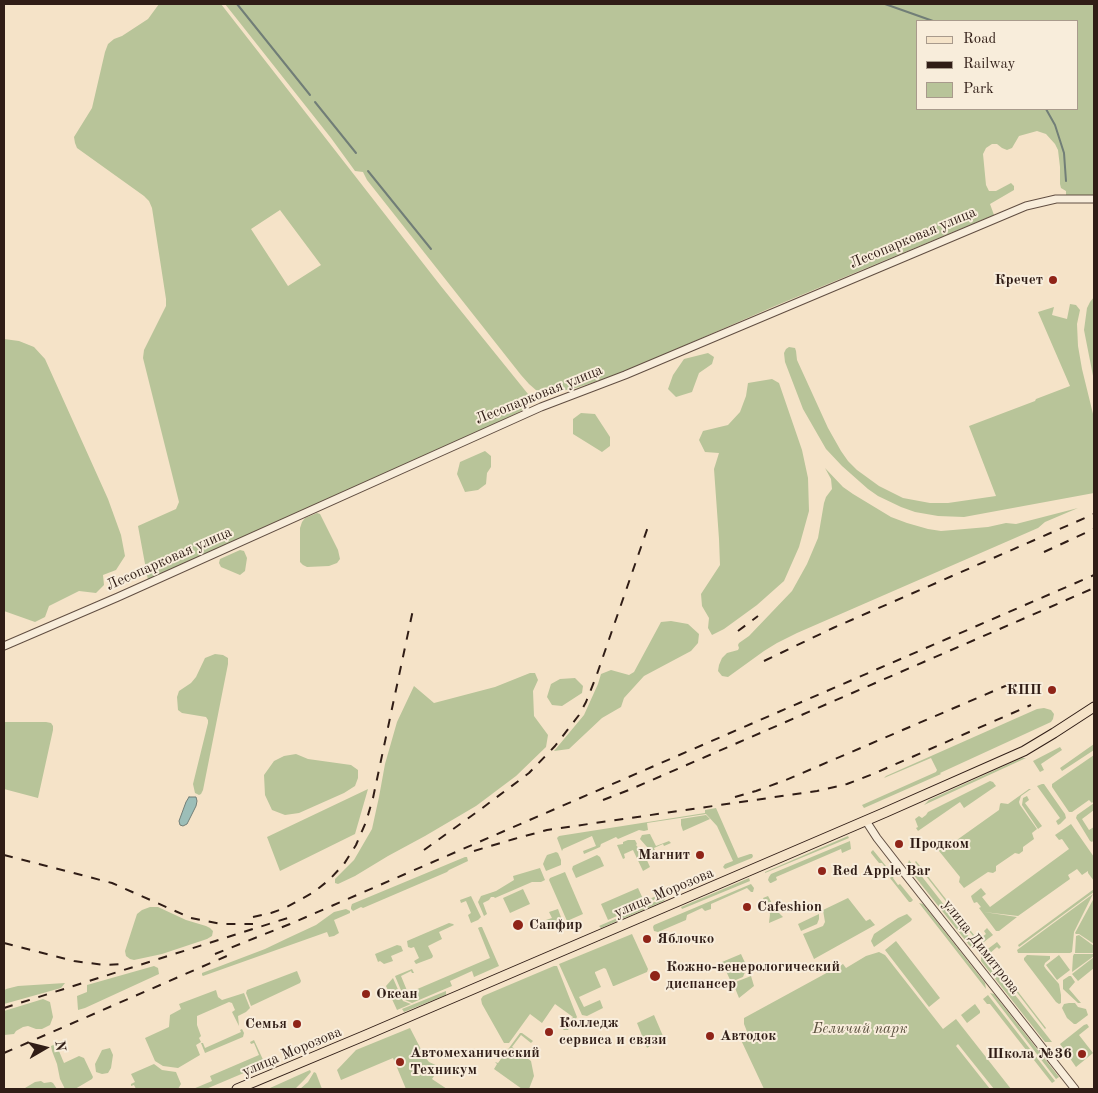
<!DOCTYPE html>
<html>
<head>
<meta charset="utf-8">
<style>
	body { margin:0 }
	#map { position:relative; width:1098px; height:1093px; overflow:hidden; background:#f5e3c8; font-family:"Old Standard TT",serif }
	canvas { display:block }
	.frame { position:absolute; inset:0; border:5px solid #301d16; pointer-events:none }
	.legend { position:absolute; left:916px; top:20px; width:162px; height:90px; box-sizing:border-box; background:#f8eddb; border:1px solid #a89a8c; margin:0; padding:6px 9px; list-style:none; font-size:15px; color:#301d16 }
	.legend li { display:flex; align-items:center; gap:10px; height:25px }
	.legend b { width:25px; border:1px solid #a89a8c }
	.north { position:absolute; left:20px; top:1023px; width:50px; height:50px; -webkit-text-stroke:4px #f8eddb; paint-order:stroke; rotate:82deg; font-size:14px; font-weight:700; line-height:20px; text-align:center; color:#301d16 }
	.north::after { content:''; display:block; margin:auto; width:18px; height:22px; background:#301d16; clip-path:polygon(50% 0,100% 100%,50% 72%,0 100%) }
</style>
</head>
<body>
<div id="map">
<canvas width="1098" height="1093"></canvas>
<div class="frame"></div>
<ul class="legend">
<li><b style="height:6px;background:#f5e3c8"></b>Road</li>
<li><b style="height:6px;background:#301d16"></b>Railway</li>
<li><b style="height:14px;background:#b8c499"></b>Park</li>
</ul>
<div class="north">N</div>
</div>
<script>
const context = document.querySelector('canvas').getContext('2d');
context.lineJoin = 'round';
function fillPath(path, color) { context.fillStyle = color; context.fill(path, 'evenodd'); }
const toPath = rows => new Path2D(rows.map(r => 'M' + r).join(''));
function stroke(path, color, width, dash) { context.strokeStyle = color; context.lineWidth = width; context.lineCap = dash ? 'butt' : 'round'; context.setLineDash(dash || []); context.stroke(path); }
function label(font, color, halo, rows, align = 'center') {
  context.font = font + ' "Old Standard TT",serif'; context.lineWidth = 4; context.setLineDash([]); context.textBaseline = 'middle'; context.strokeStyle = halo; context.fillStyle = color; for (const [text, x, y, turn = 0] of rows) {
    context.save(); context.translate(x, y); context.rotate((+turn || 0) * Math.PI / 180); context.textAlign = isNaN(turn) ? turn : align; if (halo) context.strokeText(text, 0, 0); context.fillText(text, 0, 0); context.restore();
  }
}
const green = toPath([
	[159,4,221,4,440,285,528,394,529,400,528,406,523,410,493,425,148,580,138,526,176,509,179,502,143,358,144,350,166,306,166,299,152,208,149,201,144,196,77,148,75,143,74,137,92,108,105,52,108,44,114,39,122,36,148,19],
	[280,210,321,265,288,286,251,229],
	[225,4,1094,4,1094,196,1066,196,1066,191,1061,188,1060,184,1060,167,1058,150,1055,144,1046,134,1037,131,1019,136,1012,148,1007,150,1002,148,997,144,992,144,986,148,983,154,986,185,989,191,996,191,1011,183,1014,186,1014,190,990,204,994,215,775,306,642,364,610,377,576,388,546,394,537,391,529,384,521,375,367,180,363,172,355,171,331,138],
	[917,21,1077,21,1077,109,917,109],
	[1094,297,1094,381,1084,330,1087,308,1090,302],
	[1070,304,1076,305,1080,310,1077,324,1078,346,1082,369,1094,418,1094,493,964,517,938,516,915,512,901,507,878,496,868,489,842,466,826,449,803,409,785,362,784,353,786,349,789,347,795,348,796,351,797,360,828,428,841,451,848,461,857,470,879,486,903,498,930,503,948,503,996,496,969,426,1035,401,1036,399,1070,386,1038,312,1054,307,1052,315,1067,319],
	[4,339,19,341,34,347,45,359,108,499,121,535,125,556,116,570,103,575,104,585,96,593,79,591,49,606,45,617,35,622,4,611],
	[708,353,714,357,712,364,699,373,692,392,676,397,668,389,673,375,684,359],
	[772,379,779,383,802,450,808,478,809,511,799,547,784,581,757,605,724,629,712,635,708,628,709,618,702,606,701,594,720,565,719,539,714,469,719,453,705,452,699,440,703,431,728,425,740,412,746,396,748,383],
	[581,413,595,414,610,437,610,446,602,452,573,434,573,419],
	[485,451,491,456,491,467,487,473,486,484,478,490,465,492,457,474,460,462],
	[825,468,843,487,853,494,891,517,907,523,928,529,941,531,953,530,988,527,1006,523,1016,524,1078,508,1045,522,1038,528,797,633,777,643,764,651,728,677,722,676,718,671,719,665,722,658,727,653,738,650,739,648,738,645,739,643,749,636,792,591,807,564,818,538,824,503,826,497,832,489,831,479],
	[317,513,320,514,338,550,340,559,337,563,329,566,307,567,303,565,300,562,300,528,302,522,305,518],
	[240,550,244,551,247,558,245,571,240,575,221,567,219,563,220,559],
	[671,621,688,624,699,634,698,643,691,651,644,676,624,698,621,707,602,718,569,749,554,751,584,715,598,684,601,674,611,670,629,675,634,672,661,622],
	[215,654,223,655,228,658,228,664,203,790,201,794,199,795,195,793,193,784,208,723,208,720,206,717,182,713,178,710,177,697,179,691,191,683,196,677,205,658],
	[530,673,535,673,538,680,533,691,534,716,548,735,546,747,516,776,476,806,425,836,388,856,355,876,338,884,335,883,335,879,354,860,372,829,379,797,385,764,397,722,414,686,434,703,495,687],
	[575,678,583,686,582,693,562,706,552,705,547,697,551,684,560,679],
	[1044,708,1051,710,1054,714,1053,719,1051,722,940,773,941,774,864,808,862,805,936,772,937,770,931,758,884,778,886,776,1037,709],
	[4,722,46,722,51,723,53,726,53,730,38,798,4,789],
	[1094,744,1094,750,1062,771,1060,768],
	[1060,747,1062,750,1041,764,1044,770,1040,772,1033,761],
	[296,754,308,759,351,765,358,770,358,778,355,786,344,793,299,813,285,815,272,810,265,795,264,775,274,761,284,756],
	[1094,755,1094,801,1092,803,1089,800,1072,812,1069,812,1052,787,1052,784],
	[1022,758,1026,758,924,805,929,800],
	[990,781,993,782,996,786,964,808,960,802,918,831,916,828,918,827,915,819,919,816,922,818,926,815,928,812],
	[1042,784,1044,784,1065,814,1066,818,1060,824,1058,825,1056,821,1060,818,1037,786],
	[368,789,355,834,280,871,267,837],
	[1029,789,1031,789,1021,796,1019,802,1020,805,1037,829,1032,833,1034,839,1023,847,1023,851,1019,854,1015,853,996,866,996,871,993,873,988,872,964,888,959,882,960,877,939,851,940,848,947,847,999,810,1000,804,1001,803,1008,804],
	[1027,796,1029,800,1025,803,1042,826,1038,829,1022,805,1023,798],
	[1094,803,1094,810,1082,819,1089,830,1094,827,1094,840,1092,842,1090,841,1076,818,1077,815],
	[716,808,738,858,750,854,752,854,753,856,752,858,725,869,723,867,725,864,733,861,717,826,706,814,647,823,648,830,644,831,639,830,618,839,616,837,601,844,600,847,584,854,583,851,596,846,592,836,563,849,562,851,557,838,559,836,705,813,705,810],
	[706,815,710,819,683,831,681,825,681,819],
	[1071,824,1094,857,1094,881,1088,873,1088,871,1082,875,1077,869,1068,875,1070,879,1018,916,984,912,1017,917,999,931,996,931,979,908,981,907,977,902,974,903,972,899,971,896,981,888,986,894,982,897,990,907,1069,849,1062,839,1059,840,1055,835],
	[650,834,656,846,669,841,671,843,664,846,663,844,654,848,657,855,655,856,640,839,642,835,649,834],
	[848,836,849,838,765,873,765,872],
	[628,840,635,840,637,844,636,845,645,856,650,867,643,871,633,850,624,854,625,858,623,859,617,845,623,844,623,842],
	[850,841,851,849,842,853,841,849,776,877,777,880,771,883,770,883,768,880,769,877,771,874],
	[873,850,894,876,893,878,898,885,900,884,913,900,911,902,909,902,890,878,892,876,882,863,879,863,871,853,871,852],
	[556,852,558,853,561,860,561,865,546,871,543,864,545,859,547,855],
	[597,855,600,857,604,866,576,878,572,869,573,866],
	[465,857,467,857,468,861,449,870,447,872,363,908,361,907,353,911,351,909,351,907,352,904],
	[909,860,977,947,971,947,969,945,909,869,908,863],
	[916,861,978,940,986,934,984,931,987,928,993,935,980,945,915,862],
	[540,868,545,880,541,882,532,882,495,898,494,897,491,897,489,900,483,903,487,914,484,916,478,902,481,896,496,891,514,880,513,876],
	[565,872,583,914,567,921,549,880,550,878],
	[749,878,750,881,682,909,681,907],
	[751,884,754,888,753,892,751,892,747,888,711,904,711,909,705,911,702,908,687,915,686,920,658,932,654,931,653,927,654,925],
	[638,888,644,901,664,893,665,895,608,920,601,904],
	[523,889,530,904,510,913,503,898],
	[1094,889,1094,892,1019,947,1018,945],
	[1093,894,1074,932,1072,952,1070,953,1018,953,1017,950],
	[471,896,481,917,478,920,471,923,468,915,471,913,466,901,461,903,460,900],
	[768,896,775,909,783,917,769,923,770,914,763,898],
	[666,897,664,901,601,928,599,926],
	[848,898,866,921,870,919,875,925,814,959,803,934,823,926,825,922,823,910],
	[1094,898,1094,944,1079,934,1076,934,1075,933],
	[919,903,923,904,985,983,986,989],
	[150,907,158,907,186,920,206,926,210,928,213,931,212,936,207,939,162,954,134,960,130,959,126,956,125,951,137,914,142,910],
	[346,909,350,911,350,913,334,920,339,933,334,936,329,937,327,932,203,976,202,975,202,973,265,949,288,938,316,925,334,912],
	[558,909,563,923,562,926,550,931,546,920,552,918,549,912],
	[819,914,819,919,817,924,801,931,798,924],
	[907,914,912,919,911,921,874,947,871,941,874,934,898,918],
	[449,923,453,924,454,925,439,932,442,939,428,946,433,956,432,958,416,964,414,961,419,958,414,947,411,948,408,947,407,941],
	[480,927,482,927,499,966,474,977,472,971,450,981,452,986,412,1003,405,1000,395,976,412,969,414,973,412,973,411,971,401,976,408,993,490,958,478,928],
	[632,934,648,969,647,972,614,986,613,986,606,969,604,968,595,972,595,973,601,987,579,997,584,1007,600,1000,603,1008,587,1016,582,1015,559,964],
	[1079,935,1094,946,1094,953,1075,953,1076,936],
	[896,941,940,998,929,1007,885,950],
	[997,942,1001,947,999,949,997,947,989,954,1046,1028,1045,1029,985,951],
	[397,945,401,946,403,951,391,956,393,961,384,964,380,961,378,962,375,954],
	[879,952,885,955,943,1029,956,1019,1011,1089,994,1089,958,1044,956,1046,990,1089,764,1089,741,1040,747,1037,748,1034,744,1024,744,1018,843,964,846,968,866,956],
	[741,954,747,967,743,977,731,982,722,962],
	[983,954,1052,1042,1045,1042,981,961,981,955],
	[1074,954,1093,954,1094,956,1072,972,1073,956],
	[1027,955,1050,956,1050,959,1045,963,1044,966,1046,969,1059,984,1061,995,1061,1003,1059,1004,1056,1002,1024,960,1024,958],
	[1059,955,1070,970,1057,980,1046,965],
	[1094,957,1094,968,1078,981,1072,974],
	[154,966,158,968,159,974,85,1008,78,1010,77,996,87,992,87,985],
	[554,966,557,966,577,1017,568,1030,563,1030,573,1017,555,1004,542,1023,530,1014,509,1043,504,1043,482,1004,481,999,483,996],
	[297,971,301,981,300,983,251,1006,246,993,247,990],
	[751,976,754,986,739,998,733,983],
	[1069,976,1071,976,1075,982,1069,989,1081,1003,1078,1003,1063,989,1063,980],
	[393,978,403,1001,411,1004,397,1010,386,986],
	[65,983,61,988,4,1004,4,991,6,989,18,986],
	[216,990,218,997,222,1000,244,993,250,1008,246,1012,238,1016,239,1026,232,1012,235,1010,232,1003,229,1002,197,1016,197,1025,201,1036,199,1038,201,1042,196,1045,200,1055,178,1068,163,1066,155,1061,145,1038,169,1027,170,1015,181,1009,179,1004],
	[446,991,446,995,404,1012,402,1009],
	[990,993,994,994,1059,1077,1056,1079],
	[988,995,1055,1081,1052,1083,990,1004,987,1004,983,999],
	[43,999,50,1002,53,1017,50,1025,42,1029,36,1029,28,1026,23,1027,16,1031,14,1034,4,1035,4,1011],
	[1069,1003,1075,1003,1078,1007,1086,1009,1088,1015,1076,1024,1074,1024,1067,1018,1062,1008,1064,1004],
	[975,1004,980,1011,980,1013,967,1023,961,1015],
	[654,1015,663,1036,647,1048,637,1023],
	[1087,1024,1089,1027,1079,1035,1093,1053,1076,1067,1060,1044,1084,1025],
	[410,1028,425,1057,429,1062,440,1067,432,1079,447,1089,406,1089,393,1058,341,1080,337,1070,356,1050],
	[242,1029,244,1033,243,1037,205,1053,201,1043,203,1043,205,1048,241,1032,240,1030],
	[520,1033,522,1033,533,1041,531,1043,521,1035,512,1047,531,1061,534,1076,529,1089,522,1089,494,1069,497,1064,495,1062,498,1063],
	[254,1040,265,1064,206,1089,193,1089,212,1081,210,1076,259,1055,254,1043,251,1044,250,1042],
	[56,1044,64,1063,79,1056,84,1058,93,1077,92,1079,75,1089,65,1089,60,1079,57,1064,52,1051,51,1046],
	[110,1048,113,1055,111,1068,108,1073,102,1074,96,1072,95,1064,102,1050],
	[154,1064,162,1070,176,1072,181,1084,178,1089,136,1089,134,1085,131,1086,131,1084,135,1082,131,1074],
	[310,1070,311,1072,304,1080,295,1089,269,1089,270,1088],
	[314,1072,316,1073,322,1089,300,1089,308,1082],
	[41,1081,44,1083,51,1082,53,1083,57,1089,26,1089,25,1088,35,1082]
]);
const water = toPath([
	[189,797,196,797,197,801,196,806,187,824,183,826,180,825,179,821,186,802,189,797]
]);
const stream = toPath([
	[237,4,310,95],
	[885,4,933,21],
	[315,102,356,153],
	[1046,109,1055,125,1064,153,1066,181],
	[368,171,431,249]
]);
const minor = toPath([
	[4,646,118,597,541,407,625,375,1026,206,1056,199,1094,199],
	[866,821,877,838,898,865,1075,1089]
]);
const major = toPath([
	[237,1089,366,1035,886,812,1024,751,1054,733,1094,707]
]);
const rail = toPath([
	[1044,552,1094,529],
	[738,631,758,616],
	[764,661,833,628,1094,514],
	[735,797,756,791,786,780,1017,681],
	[603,800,629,790,1094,588],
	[424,850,481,809,529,773,555,746,579,715,586,702,596,677,650,521],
	[474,851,514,839,547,830,817,791,847,784,873,774,1031,705],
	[4,855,112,883,191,918,221,924,253,924],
	[253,917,271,913,285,908,314,892,329,880,344,864,356,845,366,822,373,798,414,605],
	[4,943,74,961,89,963,105,965,126,964],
	[215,954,290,924,1094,575],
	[4,1008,294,916],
	[4,1053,229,955]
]);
const markers = [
	[1053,280,5,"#8f2418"],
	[1052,690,5,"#8f2418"],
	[899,844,5,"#8f2418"],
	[700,855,5,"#8f2418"],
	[822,871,5,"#8f2418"],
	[747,907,5,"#8f2418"],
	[518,925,6,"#8f2418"],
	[647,939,5,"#8f2418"],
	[655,976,6,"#8f2418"],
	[366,994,5,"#8f2418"],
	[297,1024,5,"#8f2418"],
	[549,1032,5,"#8f2418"],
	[710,1036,5,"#8f2418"],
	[1082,1054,5,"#8f2418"],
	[400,1062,5,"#8f2418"]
];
const streetNames = [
	["Лесопарковая улица",913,238,-23],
	["Лесопарковая улица",539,395,-22],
	["Лесопарковая улица",169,559,-24],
	["улица Морозова",664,893,-23],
	["улица Димитрова",981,947,52],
	["улица Морозова",292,1052,-23]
];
const poiNames = [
	["Кречет",1043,280,"right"],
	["КПП",1042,690,"right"],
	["Продком",909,844],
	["Магнит",690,855,"right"],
	["Red Apple Bar",832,871],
	["Cafeshion",757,907],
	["Сапфир",529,925],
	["Яблочко",657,939],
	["Кожно-венерологический",666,967],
	["диспансер",666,984],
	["Океан",376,994],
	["Колледж",559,1023],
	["сервиса и связи",559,1040],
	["Семья",287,1024,"right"],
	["Автодок",720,1036],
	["Автомеханический",410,1053],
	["Техникум",410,1070],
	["Школа №36",1072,1054,"right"]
];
const parkNames = [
	["Беличий парк",860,1029]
];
fillPath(green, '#b8c499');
fillPath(water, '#9cbeb8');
stroke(water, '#717e77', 1);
stroke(stream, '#717e77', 2);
stroke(minor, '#614e42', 9);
stroke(major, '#301d16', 11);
stroke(minor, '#f8eddb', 7);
stroke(major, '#f5e3c8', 9);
stroke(rail, '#301d16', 2, [9, 9]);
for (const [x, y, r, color] of markers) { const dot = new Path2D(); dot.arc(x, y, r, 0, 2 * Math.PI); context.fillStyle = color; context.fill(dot); stroke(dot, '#f8eddb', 2); }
label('15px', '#301d16', '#f8eddb', streetNames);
label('bold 15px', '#301d16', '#f8eddb', poiNames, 'left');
label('italic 15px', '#594f3d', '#f8eddb', parkNames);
</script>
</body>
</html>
